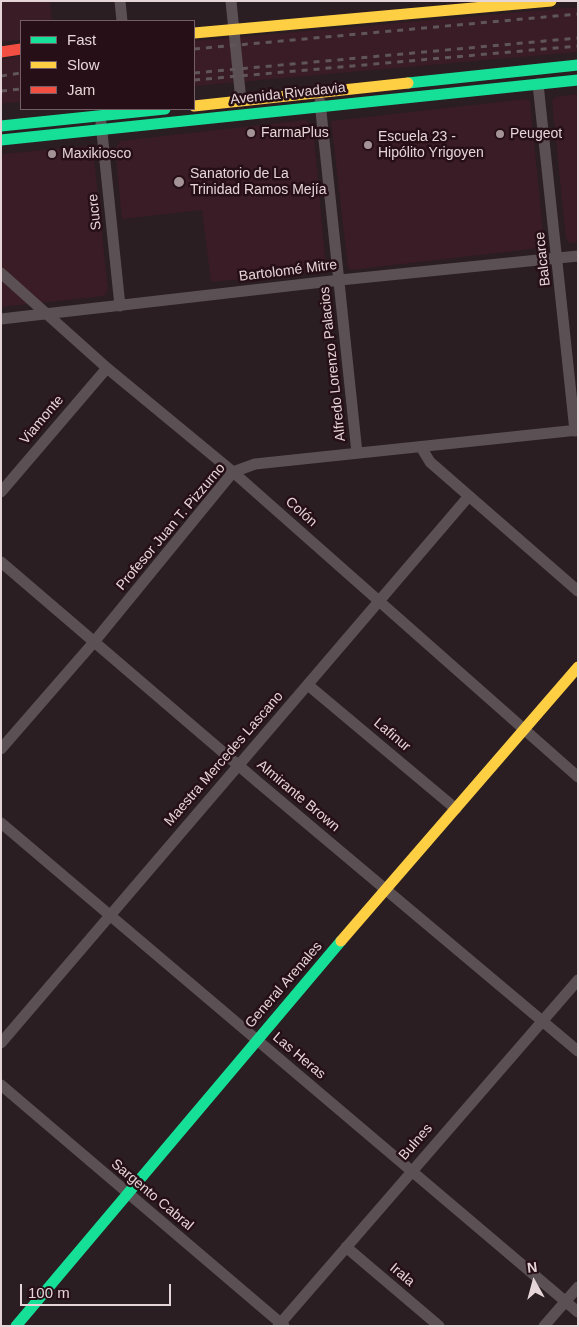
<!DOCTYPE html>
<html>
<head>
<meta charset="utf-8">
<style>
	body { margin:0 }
	#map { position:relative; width:579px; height:1327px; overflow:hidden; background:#2a1e22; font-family:Arial,sans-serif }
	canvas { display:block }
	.frame { position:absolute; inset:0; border:2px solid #e5d4d8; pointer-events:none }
	.legend { position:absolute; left:20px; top:20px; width:175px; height:90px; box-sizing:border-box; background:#260f17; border:1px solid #725e64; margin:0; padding:6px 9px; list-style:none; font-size:15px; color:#e5d4d8 }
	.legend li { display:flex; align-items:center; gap:10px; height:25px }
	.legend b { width:25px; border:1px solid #725e64 }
	.north { position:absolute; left:509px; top:1257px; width:50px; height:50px; -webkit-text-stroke:4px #260f17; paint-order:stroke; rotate:353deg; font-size:14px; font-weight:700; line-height:20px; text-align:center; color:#e5d4d8 }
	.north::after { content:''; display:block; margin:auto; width:18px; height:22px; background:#e5d4d8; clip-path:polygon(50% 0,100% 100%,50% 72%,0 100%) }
	.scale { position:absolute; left:20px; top:1284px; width:151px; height:22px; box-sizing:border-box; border:2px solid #e5d4d8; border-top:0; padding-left:6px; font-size:15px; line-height:18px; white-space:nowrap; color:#e5d4d8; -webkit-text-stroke:4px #260f17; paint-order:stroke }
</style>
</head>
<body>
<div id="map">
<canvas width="579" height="1327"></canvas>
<div class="frame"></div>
<ul class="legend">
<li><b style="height:6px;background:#16e098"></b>Fast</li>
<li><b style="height:6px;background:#ffcf43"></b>Slow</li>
<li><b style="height:6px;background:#f24e42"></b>Jam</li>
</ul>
<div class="north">N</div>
<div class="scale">100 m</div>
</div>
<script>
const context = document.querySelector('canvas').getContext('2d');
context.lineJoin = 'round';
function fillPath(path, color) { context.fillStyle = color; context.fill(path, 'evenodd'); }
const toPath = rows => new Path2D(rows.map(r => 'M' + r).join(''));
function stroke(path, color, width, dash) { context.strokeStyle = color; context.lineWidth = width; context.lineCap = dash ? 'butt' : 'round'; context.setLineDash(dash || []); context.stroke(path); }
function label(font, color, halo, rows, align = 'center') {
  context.font = font + ' Arial,sans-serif'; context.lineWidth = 5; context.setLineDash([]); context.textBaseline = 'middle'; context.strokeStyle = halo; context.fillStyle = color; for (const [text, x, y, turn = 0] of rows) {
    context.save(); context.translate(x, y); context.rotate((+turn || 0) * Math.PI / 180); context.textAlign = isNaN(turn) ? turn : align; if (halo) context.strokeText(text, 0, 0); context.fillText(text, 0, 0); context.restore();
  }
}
const built = toPath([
	[1,1,50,1,52,21,21,21,21,40,1,42],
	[578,7,578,52,194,86,194,41],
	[21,56,21,102,1,103,1,59],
	[578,94,578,242,570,243,566,239,552,101,555,97],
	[526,99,530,101,544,242,540,248,351,270,348,267,331,121],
	[305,120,313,126,326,268,325,271,211,282,202,210,122,219,115,149,120,141],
	[88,146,93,148,108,291,104,296,1,307,1,154]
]);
const street = toPath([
	[120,1,122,21],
	[231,1,241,101],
	[538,84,575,431],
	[320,102,357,453],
	[101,123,120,306],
	[1,273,107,368,233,472,578,777],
	[1,319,340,280,578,256],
	[421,447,430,462,578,591],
	[1,492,107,368],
	[1,562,259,783,578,1051],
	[308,685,456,809],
	[1,749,94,642,233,472,255,464,578,430],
	[1,823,578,1312],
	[1,1043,469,496],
	[1,1085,284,1326],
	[346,1247,439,1326],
	[278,1326,578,980],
	[544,1326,578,1287]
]);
const fast = toPath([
	[408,83,578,65],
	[1,126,165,109],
	[1,140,578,80],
	[16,1326,341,941]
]);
const slow = toPath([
	[194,33,551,1],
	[194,106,408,83],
	[341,941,578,667]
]);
const jam = toPath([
	[1,52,21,49]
]);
const rail = toPath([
	[194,49,578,14],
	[194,73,578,38],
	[1,76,21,73],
	[194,80,578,46],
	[1,91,21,89]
]);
const markers = [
	[251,133,5,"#a49498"],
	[500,134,5,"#a49498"],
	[368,145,5,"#a49498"],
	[52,154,5,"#a49498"],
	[179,182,6,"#a49498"]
];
const streetNames = [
	["Avenida Rivadavia",288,94,-6],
	["Sucre",95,212,-96],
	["Balcarce",543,259,-96],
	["Bartolomé Mitre",288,271,-7],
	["Alfredo Lorenzo Palacios",333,364,-96],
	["Viamonte",42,420,-50],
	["Colón",301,512,42],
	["Profesor Juan T. Pizzurno",171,527,-50],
	["Lafinur",392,735,40],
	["Maestra Mercedes Lascano",224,759,-49],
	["Almirante Brown",298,796,40],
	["General Arenales",284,985,-49],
	["Las Heras",299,1056,40],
	["Bulnes",416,1142,-49],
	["Sargento Cabral",152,1195,40],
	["Irala",402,1275,40]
];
const poiNames = [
	["FarmaPlus",261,133],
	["Peugeot",510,134],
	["Escuela 23 -",378,137],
	["Hipólito Yrigoyen",378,153],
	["Maxikiosco",62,154],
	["Sanatorio de La",190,174],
	["Trinidad Ramos Mejía",190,190]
];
fillPath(built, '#391c25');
stroke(street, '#5b5053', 11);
stroke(fast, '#16e098', 11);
stroke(slow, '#ffcf43', 11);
stroke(jam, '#f24e42', 11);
stroke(rail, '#605559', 3, [6, 6]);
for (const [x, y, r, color] of markers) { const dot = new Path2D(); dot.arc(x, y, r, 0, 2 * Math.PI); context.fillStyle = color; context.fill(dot); stroke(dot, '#260f17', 2); }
label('14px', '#e5d4d8', '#260f17', streetNames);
label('14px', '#e5d4d8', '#260f17', poiNames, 'left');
</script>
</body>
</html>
